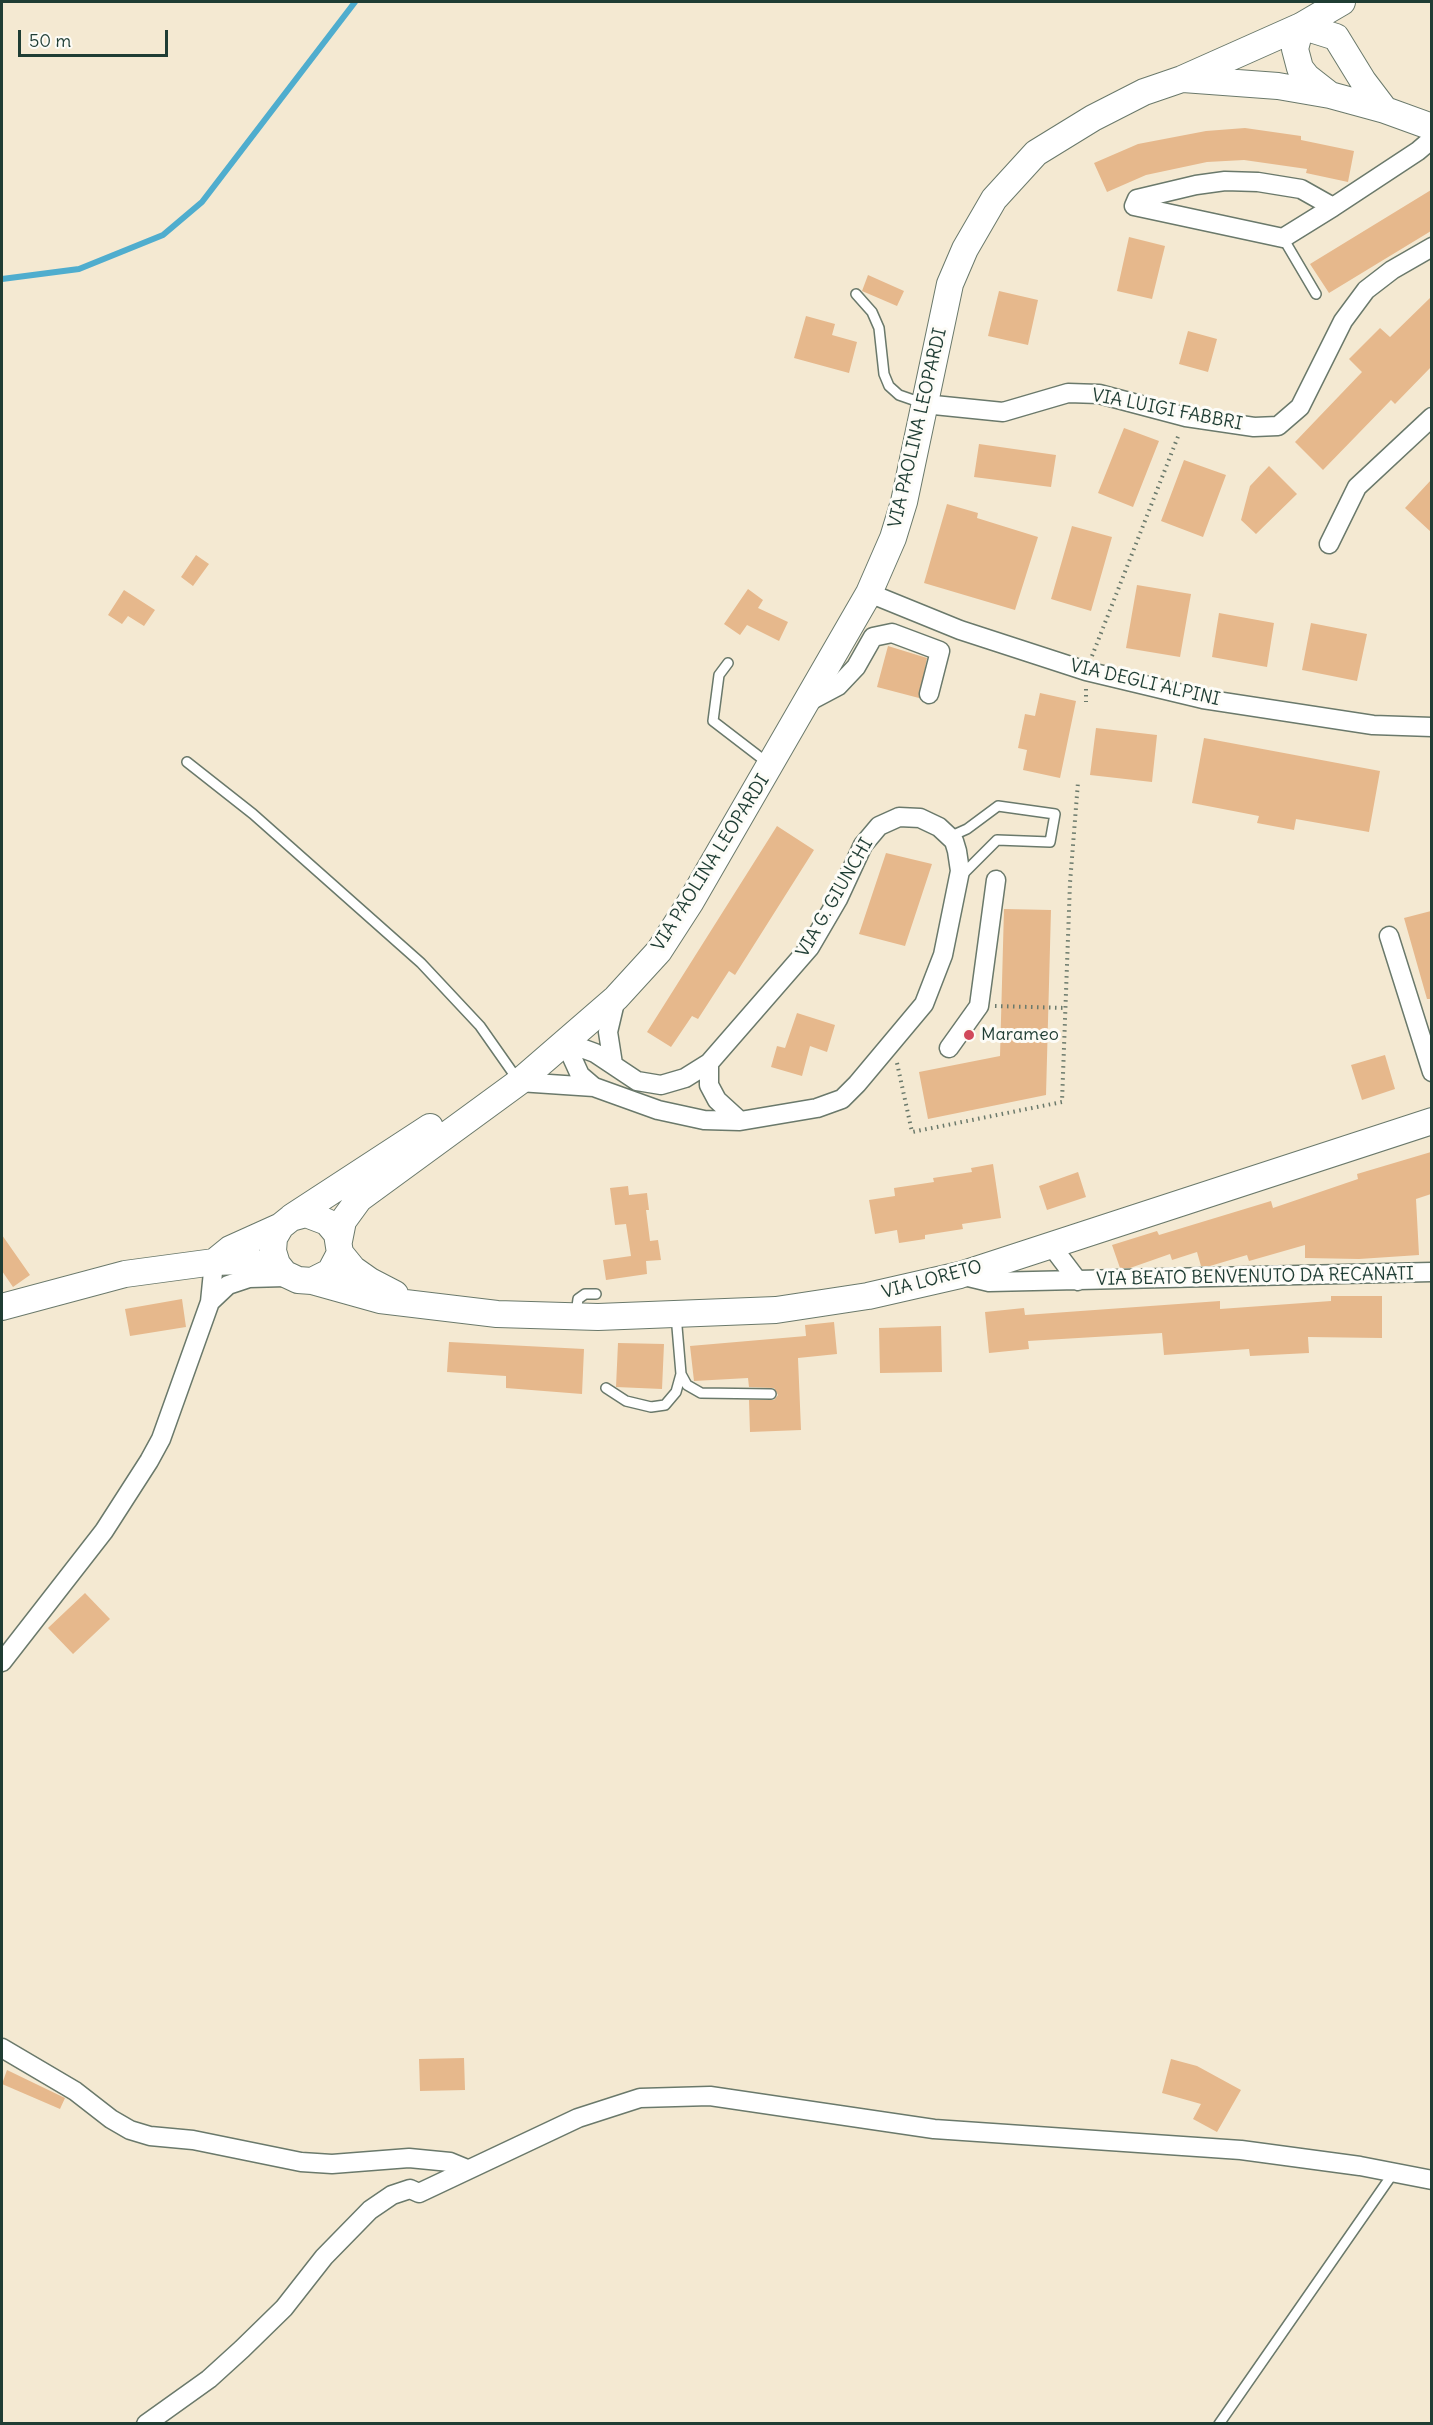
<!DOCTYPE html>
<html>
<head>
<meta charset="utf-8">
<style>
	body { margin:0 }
	#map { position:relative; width:1433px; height:2425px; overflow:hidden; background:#f4e9d2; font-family:Delius,sans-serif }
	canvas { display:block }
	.frame { position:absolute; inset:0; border:3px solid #1f3d34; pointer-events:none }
	.scale { position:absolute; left:18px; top:30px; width:150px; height:27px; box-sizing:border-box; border:3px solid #1f3d34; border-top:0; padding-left:8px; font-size:18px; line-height:21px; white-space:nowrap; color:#1f3d34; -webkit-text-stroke:4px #fdfcf7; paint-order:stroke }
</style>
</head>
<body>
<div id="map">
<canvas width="1433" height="2425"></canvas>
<div class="frame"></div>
<div class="scale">50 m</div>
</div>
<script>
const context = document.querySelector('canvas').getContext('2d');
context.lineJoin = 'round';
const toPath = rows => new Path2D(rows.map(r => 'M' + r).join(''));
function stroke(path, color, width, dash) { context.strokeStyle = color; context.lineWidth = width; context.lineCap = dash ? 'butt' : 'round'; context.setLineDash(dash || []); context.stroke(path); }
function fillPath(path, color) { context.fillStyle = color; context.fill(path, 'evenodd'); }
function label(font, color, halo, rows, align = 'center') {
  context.font = font + ' Delius,sans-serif'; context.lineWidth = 6; context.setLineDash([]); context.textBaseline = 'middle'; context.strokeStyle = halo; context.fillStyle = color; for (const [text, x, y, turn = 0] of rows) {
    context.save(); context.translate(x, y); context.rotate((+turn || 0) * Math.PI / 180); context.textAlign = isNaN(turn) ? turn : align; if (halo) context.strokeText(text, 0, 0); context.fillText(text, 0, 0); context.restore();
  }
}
const stream = toPath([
	[2,279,79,269,163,235,202,202,355,2]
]);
const building = toPath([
	[1245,128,1301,136,1301,140,1354,151,1348,182,1306,173,1307,169,1244,160,1207,162,1146,175,1107,192,1094,163,1138,144,1206,131],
	[1431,190,1431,231,1329,293,1310,264],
	[1129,237,1165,246,1152,299,1117,291],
	[868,275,904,291,897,306,862,291],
	[999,291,1038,300,1028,345,988,336],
	[1431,297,1431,367,1395,404,1391,400,1323,470,1295,442,1362,372,1349,359,1380,328,1390,337],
	[806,316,835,324,832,335,857,342,849,373,794,358],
	[1188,331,1217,339,1208,372,1179,364],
	[1124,428,1159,441,1133,507,1098,493],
	[979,444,1056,455,1051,487,974,477],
	[1184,460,1226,475,1203,537,1161,521],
	[1269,466,1297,494,1256,534,1241,520,1250,486],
	[1431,480,1431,532,1405,508],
	[947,504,978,513,977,518,1038,537,1015,610,924,583],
	[1072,526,1112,537,1091,611,1051,599],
	[196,555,209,564,193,586,181,577],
	[1137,585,1191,594,1180,657,1126,648],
	[748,589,763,600,758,608,788,622,779,641,747,625,740,635,724,624],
	[124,590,155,610,144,626,128,616,122,624,108,615],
	[1219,613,1274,623,1267,667,1212,657],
	[1311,623,1367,634,1357,681,1302,670],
	[888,646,927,658,919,698,877,687],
	[1040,693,1076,701,1060,778,1023,770,1027,750,1018,748,1025,714,1035,716],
	[1096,728,1157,735,1152,782,1090,775],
	[1204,738,1380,771,1369,832,1296,819,1294,830,1257,823,1259,816,1192,803],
	[777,826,814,850,735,975,729,971,698,1019,692,1016,671,1047,647,1032],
	[886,853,932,864,905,946,859,934],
	[1004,909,1051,910,1046,1095,928,1119,919,1072,1000,1056],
	[1431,911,1431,999,1427,999,1404,918],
	[797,1013,835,1025,827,1052,810,1046,802,1076,771,1067,777,1046,785,1048],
	[1385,1055,1395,1089,1362,1100,1351,1065],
	[1431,1152,1431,1194,1416,1199,1419,1255,1359,1259,1305,1258,1305,1245,1249,1261,1247,1255,1210,1266,1201,1266,1197,1252,1172,1260,1170,1254,1130,1268,1120,1268,1112,1245,1157,1231,1159,1235,1271,1201,1273,1208,1358,1179,1357,1174],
	[993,1164,1001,1218,962,1224,963,1229,925,1235,925,1239,899,1243,897,1230,875,1234,869,1200,895,1196,894,1188,934,1182,933,1178,972,1172,971,1168],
	[1078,1172,1086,1197,1047,1210,1039,1186],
	[628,1186,629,1195,647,1193,649,1210,646,1210,650,1241,658,1240,661,1260,646,1261,647,1274,606,1280,603,1260,631,1256,626,1224,615,1225,610,1188],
	[2,1235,30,1275,13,1287,2,1271],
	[1331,1296,1382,1296,1382,1338,1308,1337,1309,1353,1250,1356,1249,1349,1164,1355,1162,1333,1028,1341,1029,1349,989,1353,985,1312,1024,1308,1025,1315,1220,1301,1220,1309,1331,1301],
	[182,1299,186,1327,130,1336,125,1309],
	[834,1322,837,1354,798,1358,801,1430,750,1432,749,1400,774,1400,778,1395,774,1388,749,1387,748,1378,694,1381,690,1346,806,1336,805,1325],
	[941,1326,942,1372,880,1373,879,1328],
	[449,1342,584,1349,582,1394,506,1388,506,1376,447,1372],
	[618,1343,664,1344,662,1389,616,1387],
	[85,1593,110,1619,73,1654,48,1628],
	[464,2058,465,2090,420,2091,419,2059],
	[1171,2059,1197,2066,1241,2090,1217,2132,1193,2119,1201,2104,1162,2093],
	[7,2070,65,2098,60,2109,2,2084]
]);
const path = toPath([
	[1092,656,1179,434],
	[1086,689,1086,702],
	[995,1006,1066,1008],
	[897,1063,912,1132,1062,1102,1070,883,1078,782]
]);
const lane = toPath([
	[1283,238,1316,294],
	[856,294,872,312,879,328,884,374,889,386,899,395,922,403],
	[728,663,719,675,713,721,769,764],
	[187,762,253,814,421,963,480,1026,513,1073],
	[949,837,967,829,998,806,1055,814,1050,842,997,840,960,877],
	[576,1314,578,1299,585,1294,596,1294],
	[676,1315,681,1374,687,1385,701,1393,771,1394],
	[606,1388,626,1401,651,1407,665,1405,676,1392,681,1374],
	[1219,2424,1394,2172]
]);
const street = toPath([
	[1333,207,1301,189,1258,182,1225,181,1196,185,1137,199,1134,206,1283,238,1333,207,1418,151,1432,139],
	[924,404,1003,412,1068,393,1099,394,1186,417,1254,427,1278,426,1300,407,1343,321,1366,290,1392,270,1432,247],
	[1329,544,1357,487,1432,417],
	[869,593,960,630,1086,671,1203,699,1373,725,1432,727],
	[806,703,838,686,856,667,873,637,892,633,940,651,929,694],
	[899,817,920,818,939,827,954,841,957,851,960,871,943,955,924,1004,857,1084,842,1099,817,1108,740,1121,704,1120,658,1110,594,1087,580,1075,565,1042,595,1053,637,1081,661,1085,685,1078,709,1063,810,947,838,899,863,845,879,826,899,817],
	[1389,936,1432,1072],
	[949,1048,979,1006,996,880],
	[709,1063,709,1085,717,1100,740,1121],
	[613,1064,608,1032,616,998],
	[519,1082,594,1087],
	[1050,1244,1078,1281],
	[960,1275,989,1282,1432,1272],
	[210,1302,228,1285,249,1278,285,1277],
	[2,1662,104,1531,149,1461,161,1439,210,1302,214,1262],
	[2,2048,75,2091,111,2119,130,2130,150,2136,193,2140,301,2162,332,2164,409,2158,450,2162,467,2169],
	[146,2424,209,2379,242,2349,284,2308,324,2257,370,2210,392,2195,410,2189,419,2193,578,2118,640,2098,710,2096,934,2129,1241,2150,1360,2166,1432,2180]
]);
const secondary = toPath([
	[1301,26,1336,37,1363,81,1385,110],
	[1301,26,1295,49,1300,68,1307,77,1330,95],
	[1183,79,1278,86,1330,95,1385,110,1432,127],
	[292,1217,430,1127],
	[339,1241,343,1221,359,1199,519,1082,616,998,659,951,690,903,869,593,893,538,904,502,950,284,965,249,994,199,1036,153,1093,118,1144,92,1182,79,1301,26,1342,2],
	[340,1253,353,1269,370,1281,395,1294],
	[214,1262,230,1249,281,1226],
	[312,1281,380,1300,497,1314,598,1317,776,1310,868,1296,960,1275,1432,1121],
	[2,1307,125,1274,214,1262,244,1261,264,1264,298,1280,312,1281,330,1272,340,1253,337,1234,327,1222,306,1214,291,1218,281,1226,274,1238,273,1251,277,1264,285,1274]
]);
const markers = [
	[969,1035,6,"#d1495b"]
];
const streetNames = [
	["VIA LUIGI FABBRI",1167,410,11],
	["VIA PAOLINA LEOPARDI",918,428,-77],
	["VIA DEGLI ALPINI",1145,683,13],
	["VIA PAOLINA LEOPARDI",711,863,-58],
	["VIA G. GIUNCHI",835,898,-60],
	["VIA BEATO BENVENUTO DA RECANATI",1255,1277,-1],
	["VIA LORETO",932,1280,-15]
];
const poiNames = [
	["Marameo",981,1035]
];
stroke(stream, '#4fadce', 6);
fillPath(building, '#e6b88c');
stroke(lane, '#6a796b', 12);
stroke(street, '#6a796b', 21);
stroke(secondary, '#6a796b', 28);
stroke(path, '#6a796b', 4, [1.5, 4.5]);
stroke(lane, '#fff', 9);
stroke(street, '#fff', 18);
stroke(secondary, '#fff', 26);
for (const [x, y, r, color] of markers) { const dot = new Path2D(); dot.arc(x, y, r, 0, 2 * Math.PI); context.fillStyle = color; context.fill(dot); stroke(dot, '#fdfcf7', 2); }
label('18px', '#1f3d34', '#fdfcf7', streetNames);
label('18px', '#1f3d34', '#fdfcf7', poiNames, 'left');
</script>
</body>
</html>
